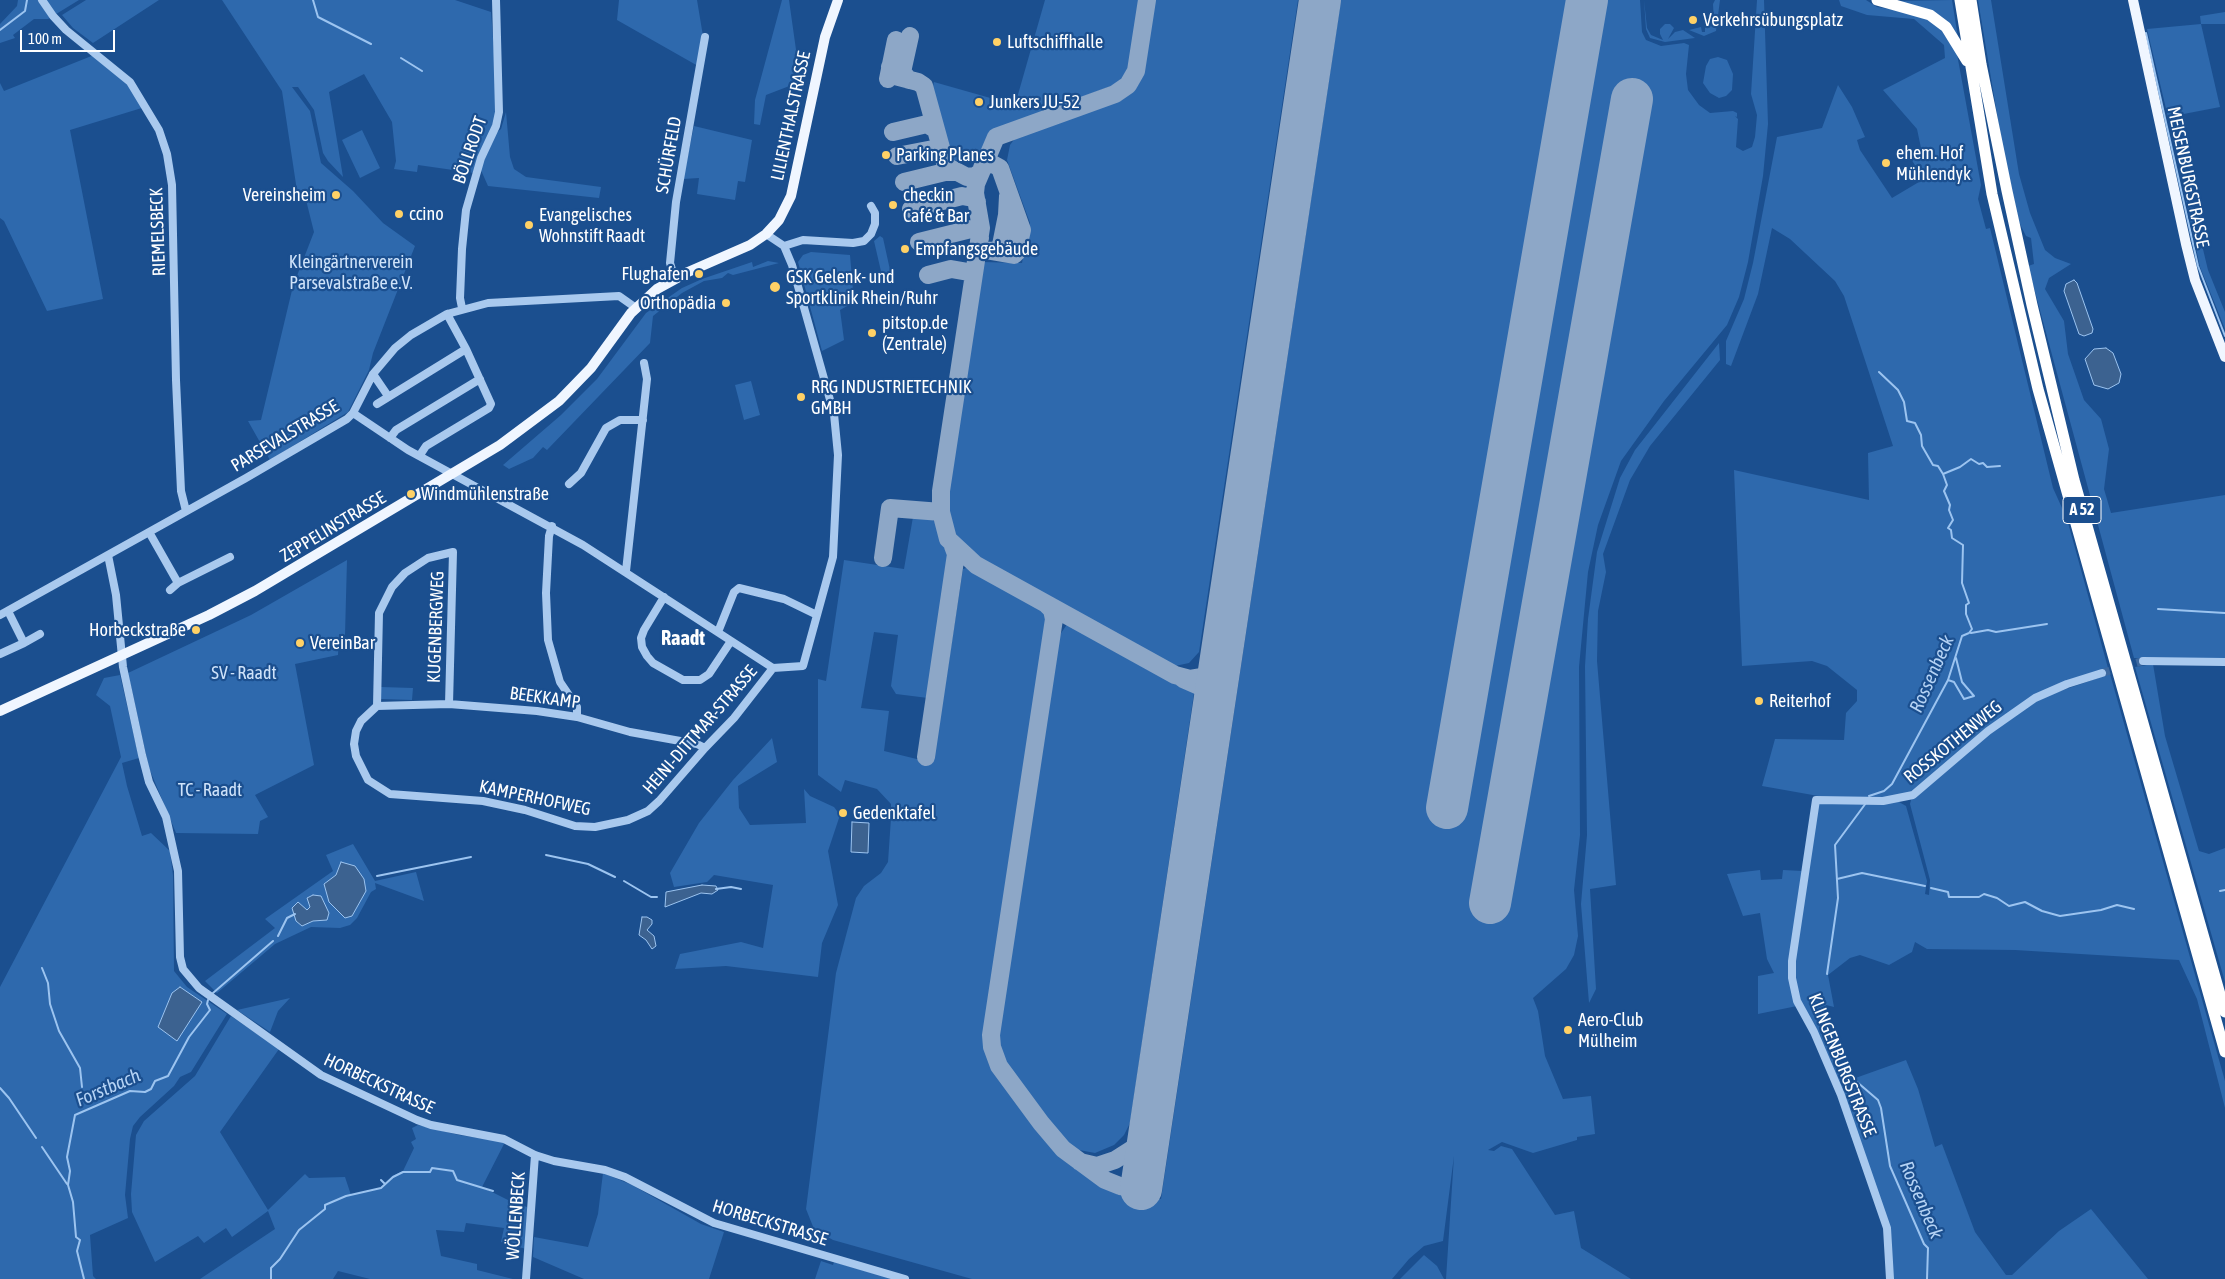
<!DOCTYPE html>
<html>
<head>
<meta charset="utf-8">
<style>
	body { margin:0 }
	#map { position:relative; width:2225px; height:1279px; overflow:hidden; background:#1b4f8f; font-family:"Asap Condensed",sans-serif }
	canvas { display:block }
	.scale { position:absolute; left:20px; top:30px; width:95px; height:22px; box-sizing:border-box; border:2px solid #fff; border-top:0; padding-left:6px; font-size:15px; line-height:18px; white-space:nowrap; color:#fff; -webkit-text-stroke:4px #1b4f8f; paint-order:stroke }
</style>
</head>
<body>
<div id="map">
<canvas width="2225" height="1279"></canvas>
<div class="scale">100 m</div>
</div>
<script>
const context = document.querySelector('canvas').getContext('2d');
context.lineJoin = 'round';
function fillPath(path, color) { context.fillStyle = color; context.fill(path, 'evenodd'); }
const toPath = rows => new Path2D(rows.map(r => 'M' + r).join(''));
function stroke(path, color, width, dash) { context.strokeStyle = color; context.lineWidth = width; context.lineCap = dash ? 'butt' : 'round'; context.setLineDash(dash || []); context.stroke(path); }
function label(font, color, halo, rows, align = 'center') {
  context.font = font + ' "Asap Condensed",sans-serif'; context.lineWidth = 4.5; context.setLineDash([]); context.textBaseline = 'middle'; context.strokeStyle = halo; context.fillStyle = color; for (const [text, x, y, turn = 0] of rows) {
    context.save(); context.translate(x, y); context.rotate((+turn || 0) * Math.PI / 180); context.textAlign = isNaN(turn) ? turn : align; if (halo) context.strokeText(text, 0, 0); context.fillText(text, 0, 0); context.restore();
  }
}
const green = toPath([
	[18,0,79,0,48,19,34,19,13,35,15,38,0,43,0,24,17,6],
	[86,0,159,0,93,43,73,28,62,15],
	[222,0,455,0,491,12,498,104,497,114,474,173,418,165,417,172,394,169,396,161,392,122,364,74,329,92,343,177,328,161,323,153,314,110,298,87,292,87,310,111,321,163,353,191,383,223,415,246,373,353,369,370,348,412,270,460,248,421,261,420,293,286,314,232,304,192,297,191,282,91],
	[619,0,697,0,703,36,698,66,617,20],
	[782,0,789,0,799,71,792,85,766,95,760,125,754,124,755,100],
	[1045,0,1140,0,1130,67,1125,77,1114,85,996,129,990,135,980,154,965,161,952,160,948,156,932,90,934,82,1015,105],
	[1155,0,1298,0,1199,652,1189,663,1175,666,1166,664,984,561,954,535,948,516,947,493,982,262,1022,263,1030,223,1007,160,1010,145,1016,137,1122,100,1135,90,1143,75],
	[1341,0,1640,0,1642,32,1646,40,1661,46,1684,43,1689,45,1686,74,1688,90,1699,105,1710,113,1733,111,1737,113,1737,117,1735,116,1738,119,1736,147,1743,151,1752,147,1755,137,1757,115,1751,94,1757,0,1764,0,1768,124,1763,176,1748,262,1739,297,1727,325,1664,401,1621,461,1598,525,1588,572,1579,667,1580,835,1574,890,1578,936,1574,955,1566,969,1533,998,1538,1011,1545,1056,1563,1099,1591,1096,1595,1134,1577,1137,1577,1140,1533,1153,1502,1142,1488,1150,1494,1151,1501,1146,1512,1149,1555,1215,1574,1211,1581,1248,1631,1279,1446,1279,1454,1156,1443,1241,1424,1246,1409,1259,1392,1279,972,1279,833,1240,814,1229,806,1209,836,973,856,898,864,886,881,873,888,862,891,818,891,804,877,789,845,780,841,792,818,775,818,679,826,681,844,560,904,569,913,517,933,520,937,524,949,557,928,698,896,694,891,686,898,635,874,632,861,708,889,711,884,751,933,763,963,569,969,567,1042,609,1047,622,984,1034,986,1054,1009,1091,1046,1140,1066,1161,1104,1188,1118,1193,1161,1199],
	[1644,0,1647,28,1651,35,1663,40,1660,34,1660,29,1665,24,1670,24,1674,28,1668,39,1675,32,1683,30,1695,38,1665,42,1650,38,1646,29],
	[1715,0,1720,0,1716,31,1704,36,1689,30,1701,27,1702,32,1705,32,1705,25,1714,24,1713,4],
	[1839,0,1866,0,1877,7,1918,14,1938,25,1957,54,1981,185,1978,199,1986,229,1990,228,2053,488,2067,519,2108,668,2054,686,2001,717,2040,698,2110,674,2225,1081,2225,1108,2197,999,2179,960,2015,950,1927,949,1915,942,1912,952,1889,965,1860,955,1850,958,1828,975,1834,1007,1826,1005,1833,1035,1829,1037,1847,1081,1906,1060,1918,1089,1935,1147,1942,1144,1975,1232,2006,1275,2012,1275,2059,1231,2091,1209,2148,1279,1892,1279,1890,1229,1800,1000,1796,983,1794,962,1817,806,1822,802,1899,802,1906,806,1927,881,1925,894,1929,895,1930,880,1910,804,1913,792,1889,797,1824,797,1762,786,1775,739,1844,740,1846,713,1857,701,1857,690,1827,666,1812,661,1742,666,1734,470,1869,500,1868,453,1893,446,1844,296,1835,281,1790,239,1772,228,1758,294,1731,366,1726,364,1726,341,1744,299,1753,263,1777,137,1822,128,1838,85,1852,107,1865,137,1857,140,1860,150,1892,198,1924,179,1911,159,1921,148,1917,129,1883,90,1945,58,1944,45,1914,19,1867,15,1841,6],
	[1952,0,1958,38,1933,11,1897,1],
	[1978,0,1991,0,2019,174,2030,213,2045,250,2055,258,2071,264,2049,278,2045,289,2064,321,2068,354,2084,400,2101,419,2109,449,2104,489,2111,513,2225,495,2225,661,2134,658,2028,266,2034,264,2031,238,2026,236,2019,222,2002,144],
	[2225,12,2225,24,2201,24,2220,107,2168,117,2147,29,2201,24,2200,16],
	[94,55,127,83,145,107,70,130,103,299,47,311,4,221,0,218,0,83,4,91],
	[1718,57,1727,60,1733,74,1732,90,1726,96,1719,98,1710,93,1703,83,1706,66,1710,59],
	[506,112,510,157,514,169,526,177,601,187,599,198,488,186,480,168,496,133,501,129],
	[694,126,752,140,745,182,738,181,735,200,697,194,699,178,683,179],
	[362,130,380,168,360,178,342,140],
	[2192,194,2195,216,2208,270,2225,312,2225,329,2200,267,2185,196],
	[880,236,883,238,892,279,887,282,883,280,874,241],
	[811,252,850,255,854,302,840,310,844,340,822,351,798,262,803,255],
	[768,261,779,263,733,275,728,273,722,278,704,281,682,293,653,316,650,343,547,450,543,447,533,458,509,469,503,465,561,415,597,379,646,313,682,288,702,279,752,262,753,267],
	[1719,343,1720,360,1650,446,1630,480,1603,554,1606,572,1598,611,1597,661,1616,885,1590,889,1596,989,1589,1003,1581,904,1587,835,1585,666,1588,619,1597,552,1620,478,1635,450],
	[751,381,760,415,744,420,735,385],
	[347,560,345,635,339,634,338,655,295,664,314,765,255,795,268,817,260,821,258,834,176,833,149,768,128,673,251,615],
	[1068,623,1194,693,1130,1123,1124,1135,1114,1145,1095,1153,1074,1149,1061,1137,1004,1060,998,1037,1059,636],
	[2153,664,2165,736,2199,851,2209,854,2225,848,2225,982,2135,667],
	[120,675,139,758,122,763,127,786,142,836,151,833,170,851,173,875,174,971,187,987,227,1014,191,1072,180,1077,174,1086,140,1117,133,1126,130,1139,125,1195,128,1218,90,1235,93,1276,96,1279,0,1279,0,987,121,757,110,706,96,695,104,678],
	[381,687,413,688,412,700,381,699],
	[772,738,777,762,738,786,739,808,750,825,806,823,804,789,810,796,834,807,840,815,828,851,838,905,822,943,818,977,726,966,675,969,680,954,741,942,763,948,773,885,714,875,707,882,674,887,670,873,699,823,733,780],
	[353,844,375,881,416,872,424,901,375,883,376,889,371,892,357,918,350,925,340,928,311,927,275,944,217,993,205,981,275,928,265,919,333,871,326,855],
	[1760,870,1761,880,1782,879,1783,870,1803,871,1790,961,1797,1006,1758,1014,1758,976,1774,973,1767,959,1760,913,1743,916,1727,874],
	[290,998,278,1011,270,1032,237,1010],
	[231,1016,279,1049,220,1132,268,1210,305,1174,309,1178,345,1177,351,1195,380,1188,392,1176,403,1171,414,1148,411,1142,416,1139,412,1128,418,1125,459,1135,505,1142,482,1187,512,1202,527,1207,526,1249,501,1242,504,1228,466,1223,464,1232,436,1230,441,1256,477,1264,477,1270,513,1279,370,1279,338,1271,333,1279,200,1279,275,1229,268,1211,232,1237,226,1228,204,1243,198,1236,155,1262,132,1212,131,1194,136,1135,144,1121,195,1076],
	[603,1173,632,1185,701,1224,724,1232,709,1279,584,1279,533,1257,534,1237,588,1247,598,1214],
	[1424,1255,1437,1266,1444,1279,1400,1279],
	[821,1261,833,1265,834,1262,893,1279,815,1279]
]);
const water = toPath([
	[2074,280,2077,283,2093,329,2092,333,2084,336,2079,334,2064,291,2066,284,2074,280],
	[2106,348,2113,353,2121,374,2119,383,2108,389,2094,385,2085,359,2094,349,2106,348],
	[852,822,869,823,868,853,851,852,852,822],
	[341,862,355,866,364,879,366,891,352,916,345,918,329,902,324,884,336,875,341,862],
	[702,885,716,886,718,890,712,894,701,893,665,907,666,892,702,885],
	[313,895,321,896,329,913,327,920,313,921,302,926,296,921,292,908,298,902,307,910,310,907,307,898,313,895],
	[642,917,647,917,652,920,652,924,647,930,654,936,656,946,652,949,646,940,639,935,642,917],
	[180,987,202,1002,177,1041,158,1027,172,993,180,987]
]);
const stream = toPath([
	[313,0,318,17,371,44],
	[0,30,25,11,27,0],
	[2146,33,2198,266,2225,336],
	[401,58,422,71],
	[1943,474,1960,467,1971,459,1979,464,1983,463,1987,467,2000,466],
	[2158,609,2225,613],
	[1971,633,1988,630,1996,632,2047,624],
	[1948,680,1954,682,1964,699,1974,696,1962,682,1956,658],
	[1869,796,1884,791,1892,784,1948,680,1962,636,1969,633,1972,629,1966,614,1966,605,1969,603,1962,583,1963,545,1952,538,1951,530,1948,528,1953,520,1949,510,1950,505,1944,491,1947,485,1943,474,1938,466,1933,465,1922,446,1921,435,1915,423,1907,421,1904,402,1898,390,1879,372],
	[546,855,588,864,615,877],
	[377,876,471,857],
	[1837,879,1862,873,1925,886],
	[624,881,651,897,657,897],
	[1931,888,1948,892,1949,897,1979,897,1984,894,1997,898,2009,906,2025,902,2042,911,2060,916,2101,910,2117,905,2134,909],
	[716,889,731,887,741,889],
	[2220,891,2225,890],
	[278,936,287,918,295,914],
	[42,968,48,983,50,1004,59,1031,80,1068,82,1087],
	[1827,974,1838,898,1835,845,1866,803],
	[213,993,273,941],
	[1857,1082,1878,1100,1881,1108,1890,1166,1924,1244,1928,1248,1927,1279],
	[0,1088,9,1098,36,1138],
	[42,1147,67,1184],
	[381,1180,385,1184],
	[84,1279,77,1251,80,1240,76,1237,73,1202,68,1185,70,1171,67,1157,75,1115,130,1091,145,1092,151,1089,155,1081,168,1076,189,1037,210,1010,207,1004,208,1000],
	[271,1279,271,1268,280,1259,299,1230,325,1209,325,1205,346,1196,381,1188,393,1177,403,1172,430,1172,432,1168,453,1171,457,1180,493,1191]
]);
const taxiway = toPath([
	[1147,0,1136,71,1128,85,1115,94,996,137,976,184,975,193,981,228,941,491,941,512,948,539,976,565,1175,675,1190,679,1202,677,1216,666,1222,651],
	[890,67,895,76,918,82,924,86,946,166,967,177,975,176,981,172],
	[888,79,896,40],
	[909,80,902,72,910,36],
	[893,132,927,124,935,129],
	[897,156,933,149,941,155],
	[904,182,945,172,955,172],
	[911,209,962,196,973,198,977,202],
	[919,242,971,229,978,232,980,238],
	[991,251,997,250,1001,245,1007,215,1008,196],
	[976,259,979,253,985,250,1014,255,1017,252,1022,230,1000,168,991,163,982,168],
	[928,275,951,269,974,273],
	[883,558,890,508,941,512],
	[1046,604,1052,610,1054,619,991,1035,992,1047,999,1066,1041,1123,1063,1149,1105,1180,1120,1186,1141,1189],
	[1183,679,1199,686,1207,694,1212,704,1212,713],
	[926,757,956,554,953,546],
	[1080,1162,1097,1166,1115,1160,1137,1146,1148,1132,1150,1124]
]);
const runway = toPath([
	[1447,808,1587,0],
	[1490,903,1632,99],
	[1141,1189,1320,0]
]);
const minorTunnel = toPath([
	[2102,673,2143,661]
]);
const minor = toPath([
	[42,0,53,16,66,30,130,82,159,130,167,154,172,185,176,380,181,491,186,511],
	[784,246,803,240,853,243,864,241,871,234,875,224,875,213,871,206],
	[675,279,670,263,676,202,705,37],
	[462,308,460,298,462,249,466,210,481,158,496,126,499,112,496,0],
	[373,374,388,396],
	[377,404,466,349],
	[353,413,408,450,583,545,773,668,803,666,833,557,838,455,834,414,792,265,784,246,766,234],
	[390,438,396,430,480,379],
	[420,455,426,446,489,408,491,404,466,349,447,314],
	[569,484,581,473,606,428,620,420,643,420],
	[552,526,549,536,546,593,548,640,560,682,577,707,577,717],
	[149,532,178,583],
	[108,555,116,595,123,667,142,755,149,782,166,817,178,871,180,957,183,969,199,988,321,1075,417,1120,431,1125,504,1139,535,1155,554,1161,605,1170,625,1177,714,1223,905,1279],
	[626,571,647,379,644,363],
	[170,590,178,583,230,557],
	[664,597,644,630,641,638,642,647,647,656,653,663,683,680,700,680,709,674,731,641],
	[0,615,246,478,347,419,353,413,373,374,395,348,411,335,447,314,488,303,619,296,636,308],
	[718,632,734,592,739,588,784,599,817,615],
	[24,643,40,634],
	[0,654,24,643,8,611],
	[2143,661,2225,662],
	[449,704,453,552,428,558,405,573,392,587,379,613,377,706,361,721,356,731,354,744,356,756,368,780,390,794,483,801,525,810,575,826,595,827,628,820,648,811,659,801,705,748,734,718,773,668],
	[377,706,449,704,537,711,577,717,630,732,697,744,705,748],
	[526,1279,535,1155],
	[1890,1279,1887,1228,1841,1095,1814,1032,1797,1001,1792,978,1792,961,1816,800,1883,801,1913,795,1988,731,2035,698,2067,684,2102,673]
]);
const major = toPath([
	[2133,0,2186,244,2195,280,2225,357],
	[0,711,209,615,255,591,500,445,559,401,591,368,631,313,657,289,688,272,750,245,766,234,779,220,791,196,825,37,838,0]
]);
const highway = toPath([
	[1877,0,1930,15,1946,27,1967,61],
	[1960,0,1992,194,2038,389,2225,1052],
	[1971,0,1981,64,2007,191,2032,305,2074,480,2225,1012]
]);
const markers = [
	[1693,20,5,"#ffd166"],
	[997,42,5,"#ffd166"],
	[979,102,5,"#ffd166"],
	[886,155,5,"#ffd166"],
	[1886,163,5,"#ffd166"],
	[336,195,5,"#ffd166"],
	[893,205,5,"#ffd166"],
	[399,214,5,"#ffd166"],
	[529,225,5,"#ffd166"],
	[905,249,5,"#ffd166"],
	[699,274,5,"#ffd166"],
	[775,287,6,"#ffd166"],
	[726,303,5,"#ffd166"],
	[872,333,5,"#ffd166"],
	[801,397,5,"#ffd166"],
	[411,494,5,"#ffd166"],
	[196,630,5,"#ffd166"],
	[300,643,5,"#ffd166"],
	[1759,701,5,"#ffd166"],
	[843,813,5,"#ffd166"],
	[1568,1030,5,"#ffd166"]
];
const shields = [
	[2082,510,38]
];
const shieldNames = [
	["A 52",2082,510]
];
const poiNames = [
	["Verkehrsübungsplatz",1703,20],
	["Luftschiffhalle",1007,42],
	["Junkers JU-52",989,102],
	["ehem. Hof",1896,153],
	["Mühlendyk",1896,174],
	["Parking Planes",896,155],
	["Vereinsheim",326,195,"right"],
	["checkin",903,195],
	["Café & Bar",903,216],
	["ccino",409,214],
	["Evangelisches",539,215],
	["Wohnstift Raadt",539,236],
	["Empfangsgebäude",915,249],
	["Flughafen",689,274,"right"],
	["GSK Gelenk- und",786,277],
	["Sportklinik Rhein/Ruhr",786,298],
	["Orthopädia",716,303,"right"],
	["pitstop.de",882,323],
	["(Zentrale)",882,344],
	["RRG INDUSTRIETECHNIK",811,387],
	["GMBH",811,408],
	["Windmühlenstraße",421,494],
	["Horbeckstraße",186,630,"right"],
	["VereinBar",310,643],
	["Reiterhof",1769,701],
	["Gedenktafel",853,813],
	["Aero-Club",1578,1020],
	["Mülheim",1578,1041]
];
const streetNames = [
	["LILIENTHALSTRASSE",791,116,-78],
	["BÖLLRODT",470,150,-71],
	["SCHÜRFELD",669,155,-80],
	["MEISENBURGSTRASSE",2188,177,78],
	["RIEMELSBECK",158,232,-92],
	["PARSEVALSTRASSE",285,436,-31],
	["ZEPPELINSTRASSE",333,527,-31],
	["KUGENBERGWEG",436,627,-88],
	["BEEKKAMP",545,698,8],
	["HEINI-DITTMAR-STRASSE",700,730,-49],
	["ROSSKOTHENWEG",1953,742,-39],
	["KAMPERHOFWEG",535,798,12],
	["KLINGENBURGSTRASSE",1842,1065,68],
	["HORBECKSTRASSE",379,1084,25],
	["WÖLLENBECK",516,1216,-86],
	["HORBECKSTRASSE",770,1223,17]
];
const parkNames = [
	["Kleingärtnerverein",351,262],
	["Parsevalstraße e.V.",351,283],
	["SV - Raadt",244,673],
	["TC - Raadt",210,790]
];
const waterNames = [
	["Rossenbeck",1932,674,-66],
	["Forstbach",108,1088,-23],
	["Rossenbeck",1921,1200,67]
];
const quarterNames = [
	["Raadt",683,639]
];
fillPath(green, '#2e69ad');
fillPath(water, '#3c6290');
stroke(water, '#9cc4f0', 1);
stroke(stream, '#9cc4f0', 2);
stroke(taxiway, '#8da7c7', 18);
stroke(runway, '#8da7c7', 42);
stroke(minorTunnel, '#3d69a0', 8, [8, 4]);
stroke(minor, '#a9c9ee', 8);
stroke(major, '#f0f6ff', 10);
stroke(highway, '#fff', 11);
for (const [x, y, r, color] of markers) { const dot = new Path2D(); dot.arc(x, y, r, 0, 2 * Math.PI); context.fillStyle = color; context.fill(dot); stroke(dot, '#1b4f8f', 2); }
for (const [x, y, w] of shields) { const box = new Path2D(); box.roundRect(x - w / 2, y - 13.5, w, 27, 4); context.fillStyle = '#1b4f8f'; context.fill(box); stroke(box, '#fff', 1); }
label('bold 16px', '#fff', null, shieldNames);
label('18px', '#fff', '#1b4f8f', poiNames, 'left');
label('18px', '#fff', '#1b4f8f', streetNames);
label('18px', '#cfe3fa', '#1b4f8f', parkNames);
label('italic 19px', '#b5d3f5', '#1b4f8f', waterNames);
label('bold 20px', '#fff', '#1b4f8f', quarterNames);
</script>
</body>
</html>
